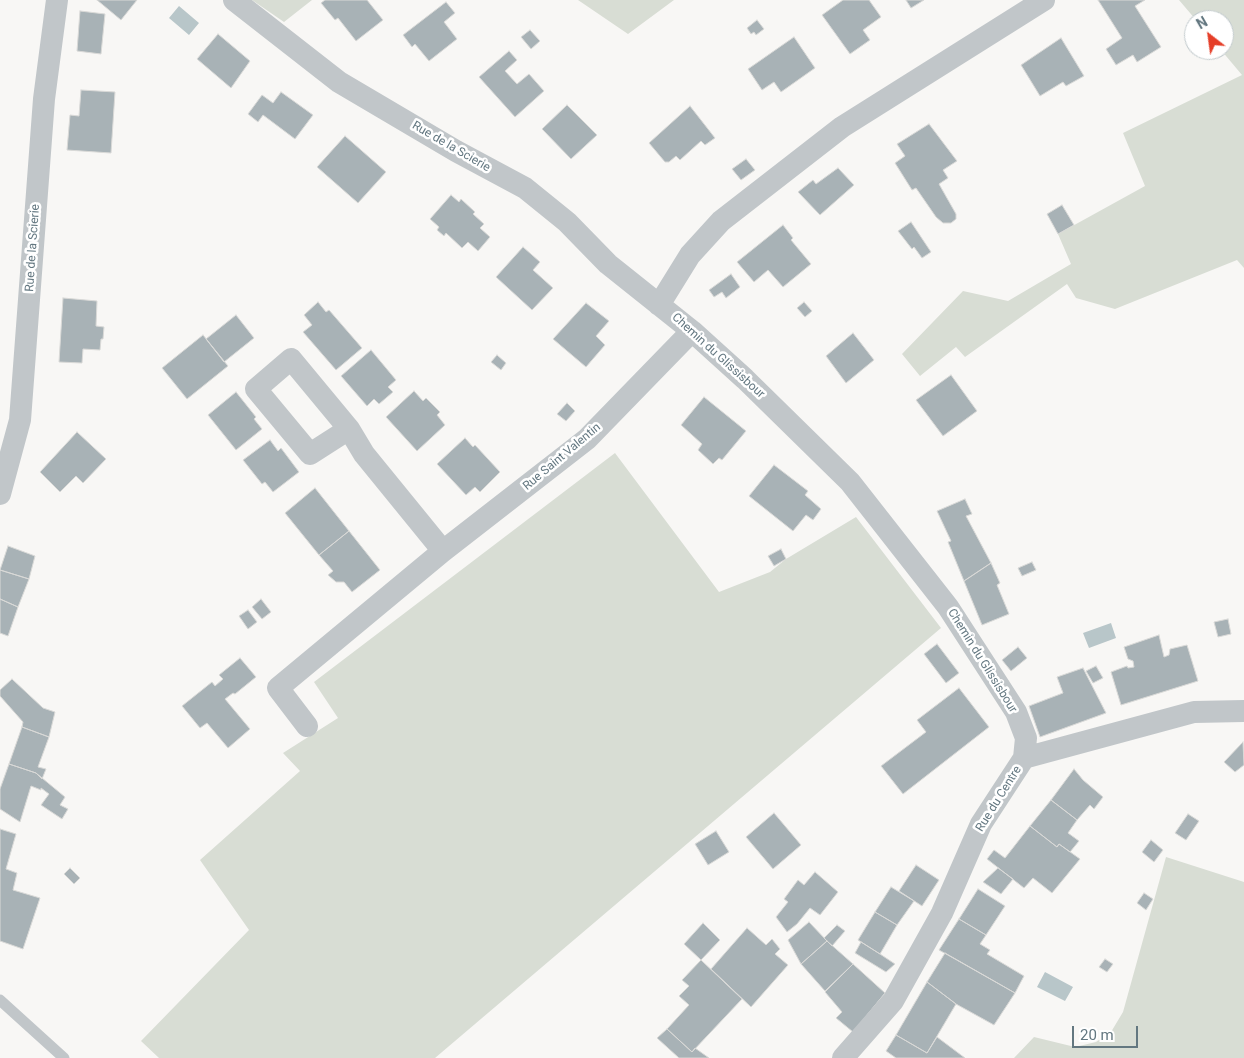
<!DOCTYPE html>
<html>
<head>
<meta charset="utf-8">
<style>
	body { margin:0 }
	#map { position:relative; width:1244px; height:1058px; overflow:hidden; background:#f8f7f5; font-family:Roboto,sans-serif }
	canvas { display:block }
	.north { position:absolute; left:1184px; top:10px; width:50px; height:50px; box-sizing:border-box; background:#fff; border:1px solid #c1c9cc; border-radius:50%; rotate:330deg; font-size:14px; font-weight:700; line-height:20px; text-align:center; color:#637780 }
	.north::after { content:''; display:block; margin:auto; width:18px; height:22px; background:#e53e28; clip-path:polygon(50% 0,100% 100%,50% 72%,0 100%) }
	.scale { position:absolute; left:1072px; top:1026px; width:66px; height:22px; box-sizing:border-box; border:2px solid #637780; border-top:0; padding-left:6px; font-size:15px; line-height:18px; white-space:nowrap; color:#637780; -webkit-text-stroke:4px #fff; paint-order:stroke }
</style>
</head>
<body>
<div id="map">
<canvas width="1244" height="1058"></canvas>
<div class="north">N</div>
<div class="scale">20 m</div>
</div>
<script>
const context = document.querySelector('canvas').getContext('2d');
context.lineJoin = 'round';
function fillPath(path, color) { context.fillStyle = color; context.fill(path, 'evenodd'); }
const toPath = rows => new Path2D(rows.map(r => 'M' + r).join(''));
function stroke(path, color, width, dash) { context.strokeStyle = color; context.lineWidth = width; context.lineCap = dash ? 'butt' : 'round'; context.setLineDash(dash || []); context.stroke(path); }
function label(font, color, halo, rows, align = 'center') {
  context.font = font + ' Roboto,sans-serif'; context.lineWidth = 5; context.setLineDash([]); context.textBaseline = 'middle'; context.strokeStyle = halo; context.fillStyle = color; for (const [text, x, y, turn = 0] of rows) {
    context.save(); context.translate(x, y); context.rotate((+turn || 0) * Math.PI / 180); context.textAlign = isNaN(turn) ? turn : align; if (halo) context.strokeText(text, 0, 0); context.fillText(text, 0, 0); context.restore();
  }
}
const green = toPath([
	[252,0,312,0,284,22],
	[578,0,674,0,628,34],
	[1179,0,1244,0,1244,268,1237,260,1115,309,1076,298,1067,284,965,357,956,347,920,376,902,354,963,291,1008,301,1071,264,1058,234,1145,186,1123,133,1242,75,1221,50,1224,50,1224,20,1196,20],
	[615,453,719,592,770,572,786,559,856,517,941,628,435,1058,159,1058,141,1041,249,930,200,860,300,771,283,753,338,718,314,682],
	[1166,857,1244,882,1244,1058,1014,1058,1034,1037,1075,1047,1096,1042,1111,1032,1123,1012]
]);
const water = toPath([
	[179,6,199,23,189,35,169,18],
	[1111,623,1116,638,1089,648,1083,633],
	[1045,972,1073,987,1065,1001,1037,987]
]);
const building = toPath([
	[97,0,137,0,121,20,97,0],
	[325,0,367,0,383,20,356,41,338,18,335,20,321,3,325,0],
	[843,0,869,0,881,17,863,30,870,40,850,54,822,15,843,0],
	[906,0,924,0,911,8,906,0],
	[1098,0,1145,0,1135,6,1161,47,1137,62,1133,55,1116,65,1106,49,1122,38,1098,0],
	[446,2,455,13,444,22,457,39,429,61,415,44,412,47,403,35,446,2],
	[80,11,105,14,101,54,77,51,80,11],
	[757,20,764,29,756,35,754,32,751,34,747,28,757,20],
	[530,30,540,41,531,49,521,37,530,30],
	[218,34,250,61,231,88,197,59,218,34],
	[794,37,815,68,781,92,774,82,762,90,748,69,794,37],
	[1061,38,1084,76,1066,86,1063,82,1040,96,1021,65,1061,38],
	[509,51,517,60,505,71,517,84,529,74,544,91,515,117,479,77,509,51],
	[81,90,115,92,111,153,67,150,70,115,79,116,81,90],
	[281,92,313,115,295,139,263,115,258,122,248,114,262,95,273,103,281,92],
	[567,105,597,135,571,159,542,129,567,105],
	[690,106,715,138,705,145,701,141,680,160,676,156,669,162,665,162,649,143,690,106],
	[929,124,957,161,943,170,948,178,939,184,956,214,956,219,951,223,943,223,936,217,916,188,912,190,895,163,905,156,897,144,929,124],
	[345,136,386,172,358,203,317,167,345,136],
	[746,159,755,170,741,180,732,169,746,159],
	[838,168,854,185,820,215,798,192,813,180,816,184,838,168],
	[451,195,459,202,461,199,475,212,473,214,484,224,480,228,490,237,478,251,468,242,462,248,446,233,444,236,437,230,439,227,430,219,451,195],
	[1062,205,1074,225,1058,234,1047,214,1062,205],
	[911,222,931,252,922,258,914,247,912,249,898,231,911,222],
	[783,225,793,238,791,240,811,264,783,287,768,270,754,282,737,262,783,225],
	[523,247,540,262,533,270,553,288,532,310,496,277,523,247],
	[731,274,740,287,726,298,722,292,714,297,709,290,731,274],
	[63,298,97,301,96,326,104,327,103,339,101,339,100,350,83,349,82,363,59,362,63,298],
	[318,302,326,312,329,310,362,348,336,370,303,332,312,325,304,315,318,302],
	[804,302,812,311,805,317,797,308,804,302],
	[586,303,609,321,596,336,605,345,586,367,553,339,586,303],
	[236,315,254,338,224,362,206,339,236,315],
	[853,333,874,360,846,383,826,356,853,333],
	[203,335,228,366,187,399,162,368,203,335],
	[371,350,396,380,388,387,393,392,379,404,374,399,367,406,341,376,371,350],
	[497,355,506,363,501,370,491,362,497,355],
	[951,375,977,411,943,436,916,400,951,375],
	[414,391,423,401,426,398,440,412,437,415,445,425,417,451,386,417,414,391],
	[236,392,256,417,254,419,262,429,236,450,208,415,236,392],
	[704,397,746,431,722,460,719,458,713,464,698,450,702,444,681,425,704,397],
	[567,403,575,411,566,421,557,414,567,403],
	[77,432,106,459,83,483,76,476,60,492,40,472,77,432],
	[465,438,473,447,475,445,500,472,480,492,475,487,466,495,437,464,465,438],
	[270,440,278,451,281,448,299,472,273,492,265,482,262,484,243,460,270,440],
	[774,465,808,491,805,495,821,509,813,520,806,515,793,531,749,496,774,465],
	[315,488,349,531,319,555,285,513,315,488],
	[965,499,972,514,966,516,991,563,964,581,948,542,951,541,937,511,965,499],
	[349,531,380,570,352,592,344,582,336,582,328,575,333,571,319,555,349,531],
	[8,546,35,556,29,579,0,570,8,546],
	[781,549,786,559,774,566,768,556,781,549],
	[1032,562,1036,570,1022,576,1018,568,1032,562],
	[991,563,1000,583,997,585,1009,614,982,625,964,581,991,563],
	[0,570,29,579,18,607,0,599,0,570],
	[0,599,18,607,8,636,0,633,0,599],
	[261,599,271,612,262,619,252,607,261,599],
	[248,610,257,622,248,629,239,616,248,610],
	[1228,619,1231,634,1218,637,1214,622,1228,619],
	[1159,635,1164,657,1169,655,1170,649,1187,645,1198,681,1121,705,1111,672,1127,666,1128,668,1134,667,1133,661,1128,659,1124,647,1159,635],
	[937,644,959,673,946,683,924,654,937,644],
	[1018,647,1027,658,1011,671,1002,660,1018,647],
	[240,658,256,677,235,694,233,693,225,699,250,729,228,748,207,723,200,728,182,706,212,682,215,686,223,679,219,675,240,658],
	[1096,666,1103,678,1093,683,1086,671,1096,666],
	[1083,668,1106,713,1040,737,1029,706,1063,693,1057,677,1083,668],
	[12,679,43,708,55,712,49,737,22,727,23,722,0,696,0,690,12,679],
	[959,688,989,727,903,794,881,766,926,732,917,720,959,688],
	[22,727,49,737,38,767,46,769,42,779,36,773,9,764,22,727],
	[1243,742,1244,765,1235,772,1224,762,1243,742],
	[9,764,36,773,65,797,60,805,68,809,62,819,41,805,49,794,41,788,41,790,31,786,20,822,0,809,0,789,9,764],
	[1074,769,1083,780,1103,797,1094,809,1090,805,1077,820,1051,800,1074,769],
	[1051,800,1077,820,1068,833,1079,841,1070,852,1059,844,1057,847,1030,826,1051,800],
	[774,813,801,845,773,869,746,837,774,813],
	[1188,814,1199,821,1186,840,1175,833,1188,814],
	[1030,826,1057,847,1059,844,1080,859,1052,893,1033,878,1024,888,987,859,994,850,1005,858,1030,826],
	[0,829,16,834,6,869,17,873,13,890,40,898,23,949,0,941,0,829],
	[716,831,729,852,708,865,695,844,716,831],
	[1151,840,1163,850,1154,862,1142,852,1151,840],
	[916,865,939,880,922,906,899,891,916,865],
	[70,868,80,878,74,884,64,874,70,868],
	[998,868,1013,879,1001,894,983,882,998,868],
	[815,872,838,892,820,915,810,908,797,924,787,932,776,917,788,902,784,899,798,880,804,885,815,872],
	[891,887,914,901,897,925,875,912,891,887],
	[978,889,1005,906,986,935,959,919,978,889],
	[1144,893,1153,899,1146,910,1137,903,1144,893],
	[875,912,897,925,880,954,858,940,875,912],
	[959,919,986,935,980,944,990,950,987,954,1024,976,1015,993,939,950,959,919],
	[809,922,827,941,801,964,788,940,809,922],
	[703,923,720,940,701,960,684,944,703,923],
	[837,925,845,931,832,946,824,938,837,925],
	[747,928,766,945,772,939,780,949,775,954,788,965,751,1007,711,969,747,928],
	[827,941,853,964,825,991,801,964,827,941],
	[861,942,880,954,895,964,886,972,855,953,861,942],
	[945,953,1015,993,994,1025,956,1004,927,982,945,953],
	[1105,959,1113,964,1107,972,1099,967,1105,959],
	[701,960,742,999,692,1052,667,1029,689,1005,679,996,689,986,682,980,701,960],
	[853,964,885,993,853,1032,836,1018,842,1012,825,992,853,964],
	[927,982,956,1004,927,1053,896,1035,927,982],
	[667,1029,692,1052,695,1048,709,1058,679,1058,657,1038,667,1029],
	[896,1035,927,1053,937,1037,965,1058,896,1058,886,1051,896,1035]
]);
const service = toPath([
	[0,1000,64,1058]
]);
const minor = toPath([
	[234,0,339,82,456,151,525,188,567,222,608,264,692,331,745,379,850,482,948,607,1016,712,1026,738,1024,758],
	[659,305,690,255,721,221,842,127,1044,0],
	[349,429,310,454,256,389,291,359,349,429,364,454,443,551],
	[0,494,20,420,44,99,57,0],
	[307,726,278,688,443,551,587,439,692,331],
	[843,1058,893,1001,942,913,981,824,1024,758,1194,712,1244,711]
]);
const streetNames = [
	["Rue de la Scierie",451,147,30],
	["Rue de la Scierie",33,248,-86],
	["Chemin du Glissisbour",718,356,42],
	["Rue Saint Valentin",562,457,-40],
	["Chemin du Glissisbour",982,661,58],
	["Rue du Centre",999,799,-58]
];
fillPath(green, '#d8ddd4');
fillPath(water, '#b8c6c9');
fillPath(building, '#a8b2b6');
stroke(building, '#d9d9d7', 1);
stroke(service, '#c1c6c9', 11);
stroke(minor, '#c1c6c9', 22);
label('12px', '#637780', '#fff', streetNames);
</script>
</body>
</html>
